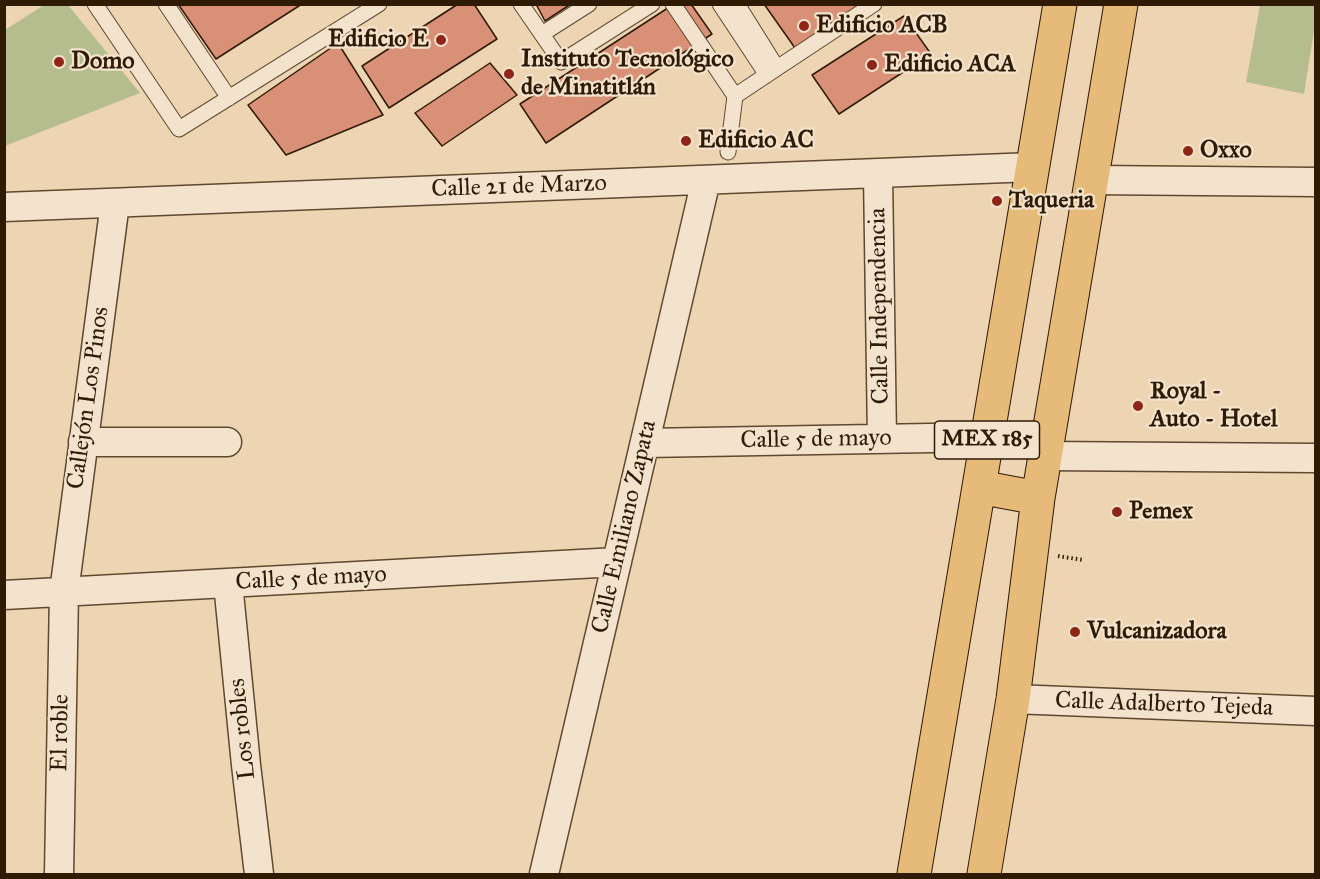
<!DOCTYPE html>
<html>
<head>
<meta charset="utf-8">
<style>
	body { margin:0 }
	#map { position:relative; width:1320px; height:879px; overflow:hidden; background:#edd4b2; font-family:"IM FELL Great Primer",serif }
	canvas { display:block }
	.frame { position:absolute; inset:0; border:6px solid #2f1a03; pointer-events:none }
</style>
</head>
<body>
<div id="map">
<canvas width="1320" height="879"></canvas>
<div class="frame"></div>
</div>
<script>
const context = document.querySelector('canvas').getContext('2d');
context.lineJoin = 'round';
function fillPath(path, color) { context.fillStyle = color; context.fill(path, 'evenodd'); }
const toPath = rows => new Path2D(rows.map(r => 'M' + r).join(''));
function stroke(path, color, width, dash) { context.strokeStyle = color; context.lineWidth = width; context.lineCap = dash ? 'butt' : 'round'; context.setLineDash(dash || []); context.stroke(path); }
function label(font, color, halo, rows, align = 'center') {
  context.font = font + ' "IM FELL Great Primer",serif'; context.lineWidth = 4.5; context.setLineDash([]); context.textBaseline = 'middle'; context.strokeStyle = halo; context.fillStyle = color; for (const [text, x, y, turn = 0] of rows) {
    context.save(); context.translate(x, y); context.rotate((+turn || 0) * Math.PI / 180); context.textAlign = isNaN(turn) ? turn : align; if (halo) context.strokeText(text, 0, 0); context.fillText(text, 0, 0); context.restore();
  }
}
const green = toPath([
	[44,5,68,5,140,93,5,146,5,30],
	[1260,5,1315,5,1315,24,1304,94,1246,82]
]);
const building = toPath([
	[178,4,302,4,216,59,178,4],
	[458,4,474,4,497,39,389,108,362,66,458,4],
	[536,4,571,4,545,21,536,4],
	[674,4,691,4,712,34,546,143,520,104,674,4],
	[764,4,862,4,795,48,764,4],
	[904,16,931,54,839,114,812,75,904,16],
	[338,43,383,115,286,155,248,105,338,43],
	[490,63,517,95,442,146,415,113,490,63]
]);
const path = toPath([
	[1058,556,1083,560]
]);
const lane = toPath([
	[95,4,179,129,379,4],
	[166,4,229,98],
	[521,4,561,62,652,4],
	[673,4,735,96,777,68],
	[720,4,767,75],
	[737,4,777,68,874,4],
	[542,34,589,4],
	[728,152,735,96]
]);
const street = toPath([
	[878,174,882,439],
	[1092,180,1316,182],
	[4,207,1033,167],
	[83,442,227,442],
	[645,443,988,437],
	[1045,456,1316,458],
	[228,583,246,765,259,874],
	[4,595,617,562],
	[1013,699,1316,711],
	[59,874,64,592,115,203],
	[544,874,706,180]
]);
const primary = toPath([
	[979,487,1038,498],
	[914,874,1060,4],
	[984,874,1013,699,1038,498,1121,4]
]);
const markers = [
	[804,26,6,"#8f2418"],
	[441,40,6,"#8f2418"],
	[59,62,6,"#8f2418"],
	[872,65,6,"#8f2418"],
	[509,74,6,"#8f2418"],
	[686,141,6,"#8f2418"],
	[1188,151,6,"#8f2418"],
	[997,201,6,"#8f2418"],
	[1138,406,6,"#8f2418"],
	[1117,512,6,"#8f2418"],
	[1075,632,6,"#8f2418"]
];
const shields = [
	[987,440,105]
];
const shieldNames = [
	["MEX 185",987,440]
];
const poiNames = [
	["Edificio ACB",816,26],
	["Edificio E",429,40,"right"],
	["Instituto Tecnológico",521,60],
	["de Minatitlán",521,88],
	["Domo",71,62],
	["Edificio ACA",884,65],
	["Edificio AC",698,141],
	["Oxxo",1200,151],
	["Taqueria",1009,201],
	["Royal -",1150,392],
	["Auto - Hotel",1150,420],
	["Pemex",1129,512],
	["Vulcanizadora",1087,632]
];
const streetNames = [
	["Calle 21 de Marzo",519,187,-2],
	["Calle Independencia",880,306,-91],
	["Callejón Los Pinos",89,398,-82],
	["Calle 5 de mayo",816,440,-1],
	["Calle Emiliano Zapata",625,527,-77],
	["Calle 5 de mayo",311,579,-3],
	["Calle Adalberto Tejeda",1164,705,2],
	["Los robles",243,729,-96],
	["El roble",61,733,-89]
];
fillPath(green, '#b5bd8e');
fillPath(building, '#d89077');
stroke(building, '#2f1a03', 1.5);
stroke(lane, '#5e482f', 17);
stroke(street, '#5e482f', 31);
stroke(primary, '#2f1a03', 35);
stroke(path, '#2f1a03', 4, [1.5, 3]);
stroke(lane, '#f3e3cd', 15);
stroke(street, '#f3e3cd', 28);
stroke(primary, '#e6ba79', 33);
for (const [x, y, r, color] of markers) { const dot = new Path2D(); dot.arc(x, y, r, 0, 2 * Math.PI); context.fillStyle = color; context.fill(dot); stroke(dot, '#f3e3cd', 2); }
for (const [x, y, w] of shields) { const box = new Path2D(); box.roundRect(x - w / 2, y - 19, w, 38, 4.5); context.fillStyle = '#f3e3cd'; context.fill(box); stroke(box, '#2f1a03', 1.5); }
label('bold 22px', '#2f1a03', null, shieldNames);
label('bold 24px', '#2f1a03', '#f3e3cd', poiNames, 'left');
label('24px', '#2f1a03', '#f3e3cd', streetNames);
</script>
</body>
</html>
